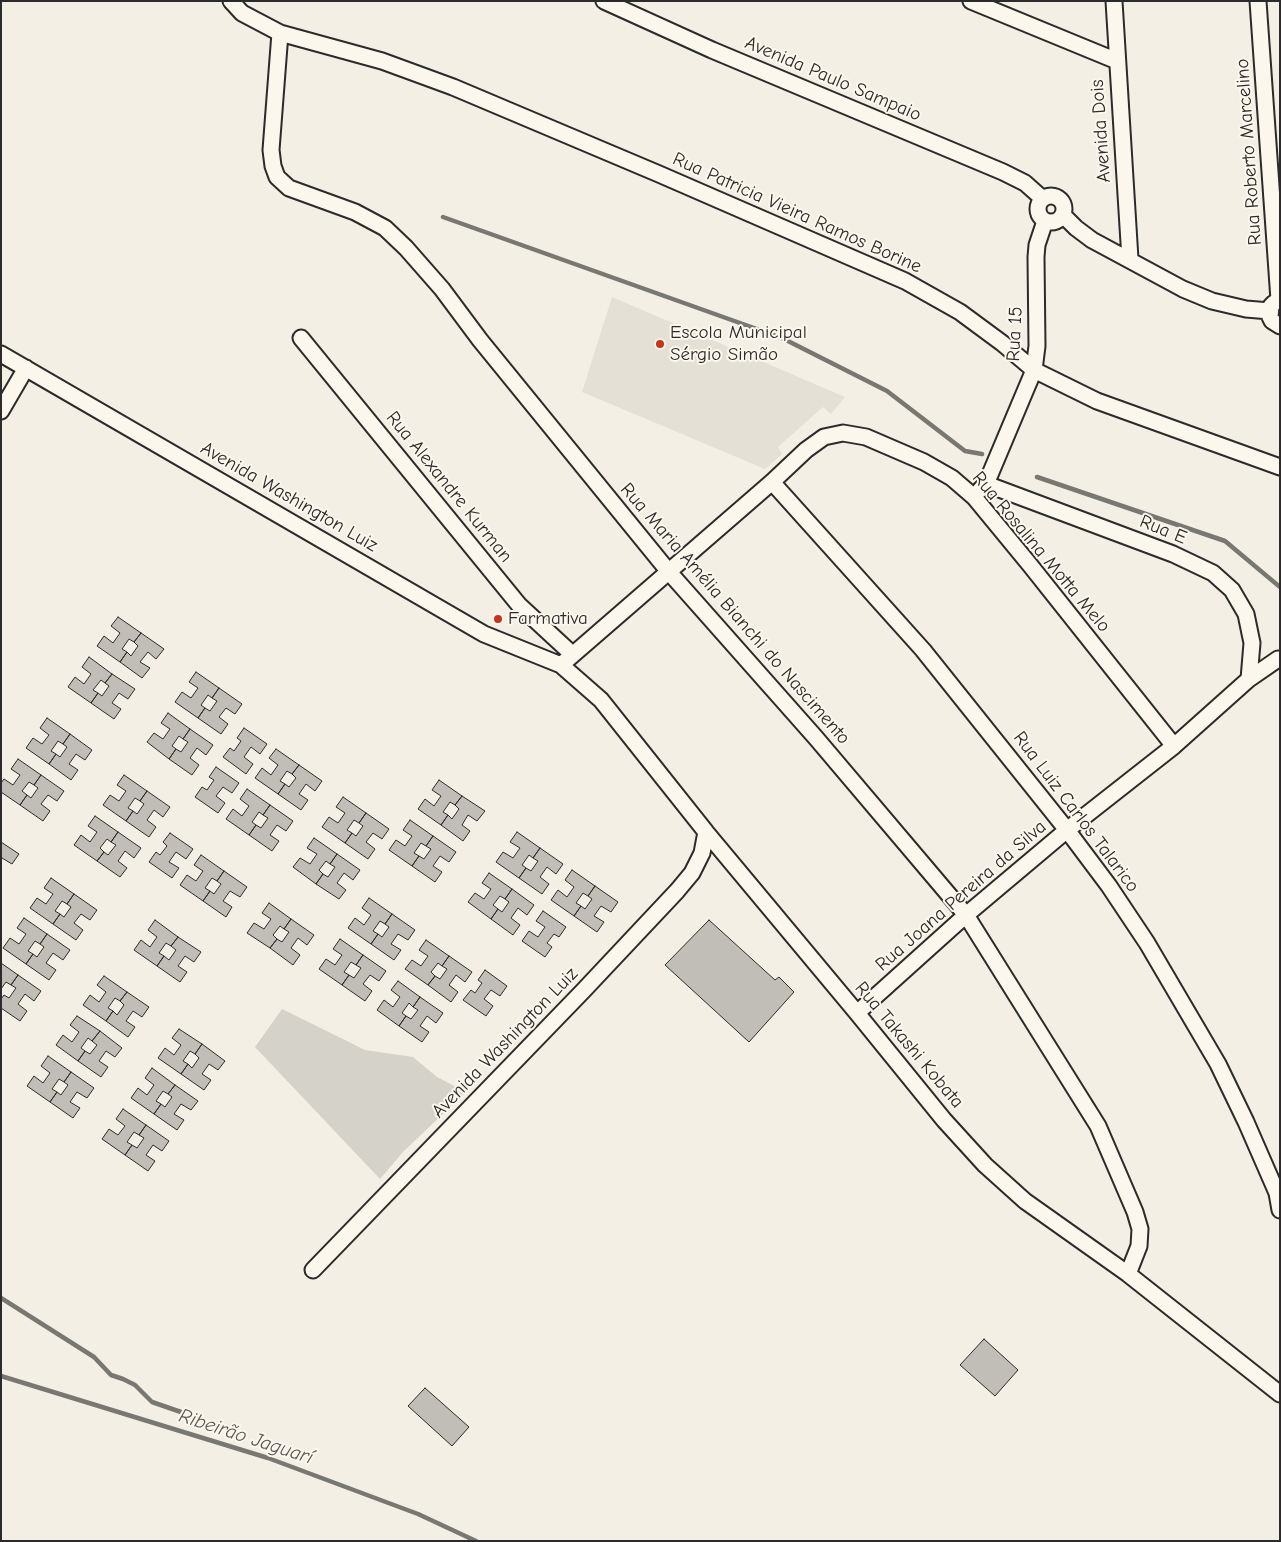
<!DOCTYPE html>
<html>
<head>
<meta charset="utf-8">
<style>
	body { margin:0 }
	#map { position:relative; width:1281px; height:1542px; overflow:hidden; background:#f3efe4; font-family:"Comic Neue",sans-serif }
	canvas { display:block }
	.frame { position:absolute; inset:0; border:2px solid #2b2b2b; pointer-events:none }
</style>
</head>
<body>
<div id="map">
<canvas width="1281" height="1542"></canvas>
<div class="frame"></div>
</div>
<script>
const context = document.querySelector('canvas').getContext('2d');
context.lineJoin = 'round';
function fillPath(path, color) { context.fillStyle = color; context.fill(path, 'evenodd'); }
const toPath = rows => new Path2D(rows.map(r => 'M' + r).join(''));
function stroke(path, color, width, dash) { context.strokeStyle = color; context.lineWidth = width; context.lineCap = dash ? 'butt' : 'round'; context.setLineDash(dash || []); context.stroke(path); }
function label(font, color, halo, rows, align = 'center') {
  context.font = font + ' "Comic Neue",sans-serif'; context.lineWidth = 4; context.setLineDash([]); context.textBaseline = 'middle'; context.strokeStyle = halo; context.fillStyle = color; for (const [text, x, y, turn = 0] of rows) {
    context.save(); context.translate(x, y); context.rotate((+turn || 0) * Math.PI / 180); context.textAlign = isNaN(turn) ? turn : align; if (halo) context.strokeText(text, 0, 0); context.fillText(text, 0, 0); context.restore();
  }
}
const built = toPath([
	[612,297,845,397,831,414,823,407,778,447,782,454,765,469,582,392]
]);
const green = toPath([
	[282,1009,365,1050,413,1057,437,1077,466,1092,403,1152,380,1179,255,1047]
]);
const stream = toPath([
	[443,217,782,338,887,391,965,451,982,454],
	[1037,477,1225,541,1280,587],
	[1,1298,94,1357,111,1375,123,1379,135,1385,152,1402,181,1412],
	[1,1376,268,1458,418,1514,476,1541]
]);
const building = toPath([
	[118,617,141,633,134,642,129,639,122,649,127,652,120,662,97,646,104,636,113,643,120,633,111,626,118,617],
	[141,633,164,649,156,659,148,652,140,662,150,668,142,678,120,662,127,652,131,656,138,646,134,642,141,633],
	[89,657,112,674,105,683,101,680,93,690,98,693,91,703,68,687,75,677,84,684,91,674,82,667,89,657],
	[196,672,219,688,212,698,208,695,201,705,205,708,198,718,175,702,182,692,191,698,198,688,189,682,196,672],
	[112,674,135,689,128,699,119,693,112,703,121,709,114,719,91,703,98,693,102,696,109,686,105,683,112,674],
	[219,688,242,704,235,714,226,708,219,717,228,724,221,734,198,718,205,708,210,711,217,701,212,698,219,688],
	[168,713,190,729,183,739,179,736,172,746,176,749,169,759,147,742,154,733,163,739,170,729,161,723,168,713],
	[47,718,70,734,63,744,58,741,51,751,56,754,49,764,26,748,33,738,42,744,49,735,40,728,47,718],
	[244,728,267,744,260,754,251,747,244,757,253,764,246,774,223,757,230,748,234,751,241,741,237,738,244,728],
	[190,729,213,745,206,755,197,748,190,758,199,765,192,775,169,759,176,749,181,752,188,742,183,739,190,729],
	[70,734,92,750,85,760,76,754,69,764,78,770,71,780,49,764,56,754,60,757,67,747,63,744,70,734],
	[276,749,299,765,292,774,287,771,280,781,285,784,278,794,255,778,262,768,271,775,278,765,269,758,276,749],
	[18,759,41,775,34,785,29,782,22,791,27,795,20,805,1,792,1,783,4,779,13,785,20,775,11,769,18,759],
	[299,765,322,781,315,791,306,784,299,794,308,800,301,810,278,794,285,784,289,787,296,778,292,774,299,765],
	[216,767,239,783,232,793,223,787,216,796,225,803,218,813,195,797,202,787,207,790,214,780,209,777,216,767],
	[41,775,64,791,57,801,48,795,41,804,50,811,43,821,20,805,27,795,31,798,38,788,34,785,41,775],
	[124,775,147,791,140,801,135,798,128,808,133,811,126,821,103,805,110,795,119,801,126,791,117,785,124,775],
	[439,780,462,796,455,805,450,802,443,812,448,815,441,825,418,809,425,799,434,806,441,796,432,790,439,780],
	[247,789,270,805,263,815,259,812,252,822,256,825,249,835,226,819,233,809,242,816,249,806,240,799,247,789],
	[147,791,170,807,163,817,154,810,147,820,156,827,149,837,126,821,133,811,137,814,144,804,140,801,147,791],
	[462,796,485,811,477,821,468,815,462,825,470,831,463,841,441,825,448,815,452,819,459,809,455,805,462,796],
	[343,797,366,813,359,823,354,820,347,830,352,833,345,843,322,827,329,817,338,823,345,813,336,807,343,797],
	[270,805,293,821,286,831,277,825,270,835,279,841,272,851,249,835,256,825,261,828,268,818,263,815,270,805],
	[366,813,389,829,382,839,373,833,366,842,375,849,368,859,345,843,352,833,356,836,363,826,359,823,366,813],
	[95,816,118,832,111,842,107,839,100,848,104,852,97,861,74,845,81,835,90,842,97,832,88,826,95,816],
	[410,820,433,836,426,846,421,843,414,853,419,856,412,866,389,850,396,840,405,846,412,836,403,830,410,820],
	[118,832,141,848,134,858,125,851,118,861,127,868,120,877,97,861,104,852,108,855,116,845,111,842,118,832],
	[517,832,540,848,533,858,529,855,522,865,526,868,519,878,496,862,503,852,513,858,520,848,510,842,517,832],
	[170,833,193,849,186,859,176,852,169,862,179,868,172,878,149,862,156,852,160,855,167,846,163,842,170,833],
	[433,836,456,852,449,862,440,856,433,866,442,872,435,882,412,866,419,856,424,859,431,849,426,846,433,836],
	[314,838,337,854,330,864,326,861,319,870,323,874,316,884,293,867,300,858,310,864,317,854,307,848,314,838],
	[1,842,19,854,12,864,2,858,1,859,1,842],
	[540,848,563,864,556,874,547,867,540,877,549,884,542,894,519,878,526,868,531,871,538,861,533,858,540,848],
	[337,854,360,870,353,880,344,873,337,883,346,890,339,899,316,884,323,874,328,877,335,867,330,864,337,854],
	[201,855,224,871,217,881,212,878,205,888,210,891,203,901,180,885,187,875,196,881,203,871,194,865,201,855],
	[572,870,595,886,588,896,583,893,576,903,581,906,574,916,551,900,558,890,567,897,574,887,565,880,572,870],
	[224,871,247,887,240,897,230,891,223,901,232,907,226,917,203,901,210,891,214,894,221,884,217,881,224,871],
	[489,873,512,889,505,899,500,896,493,905,498,909,491,919,468,902,475,893,484,899,491,889,482,883,489,873],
	[51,878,74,894,67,904,62,901,55,911,60,914,53,924,30,908,37,898,46,904,53,894,44,888,51,878],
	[595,886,618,902,611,912,601,906,594,916,604,922,597,932,574,916,581,906,585,909,592,899,588,896,595,886],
	[512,889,534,905,527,915,518,908,511,918,520,925,513,935,491,919,498,909,502,912,509,902,505,899,512,889],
	[74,894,97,910,90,920,81,914,74,923,83,930,76,940,53,924,60,914,64,917,71,907,67,904,74,894],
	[369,898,392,914,385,924,380,921,373,931,378,934,371,944,348,928,355,918,364,925,371,915,362,908,369,898],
	[269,903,291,919,284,929,280,926,273,935,277,939,270,948,247,933,254,923,264,929,271,919,262,913,269,903],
	[543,911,566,927,559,937,554,934,547,943,552,947,545,957,522,941,529,931,538,937,545,927,536,921,543,911],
	[392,914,415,930,408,940,398,934,391,944,401,950,394,960,371,944,378,934,382,937,389,927,385,924,392,914],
	[24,918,47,934,40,944,35,941,28,951,33,954,26,964,3,948,10,938,19,944,26,934,17,928,24,918],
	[291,919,314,935,307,945,298,938,291,948,300,955,293,965,270,948,277,939,282,942,289,932,284,929,291,919],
	[155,920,178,937,171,946,166,943,159,953,164,956,157,966,134,950,141,940,150,947,157,937,148,930,155,920],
	[709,920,775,980,779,977,794,992,749,1042,665,965,709,920],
	[47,934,70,950,63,960,53,953,46,963,56,970,49,980,26,964,33,954,37,957,44,947,40,944,47,934],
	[178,937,201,952,194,962,185,956,178,966,187,972,180,982,157,966,164,956,169,960,176,950,171,946,178,937],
	[340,939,363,955,356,965,351,962,344,972,349,975,342,985,319,969,326,959,335,965,342,955,333,949,340,939],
	[426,940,449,956,442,966,438,963,431,972,435,976,428,985,405,969,412,960,421,966,428,956,419,950,426,940],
	[363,955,386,971,379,981,370,975,363,984,372,991,365,1001,342,985,349,975,354,978,361,968,356,965,363,955],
	[449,956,472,972,465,982,456,975,449,985,458,992,451,1002,428,985,435,976,440,979,447,969,442,966,449,956],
	[1,963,18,975,11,985,6,982,1,989,1,963],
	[485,970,507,986,500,996,491,990,484,999,493,1006,486,1016,463,1000,471,990,475,993,482,983,478,980,485,970],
	[18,975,41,991,34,1001,25,994,18,1004,27,1011,20,1021,1,1008,1,999,4,995,9,998,16,988,11,985,18,975],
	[104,976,127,992,120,1001,115,998,108,1008,113,1011,106,1021,83,1005,90,995,99,1002,106,992,97,985,104,976],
	[398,981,420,997,413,1007,409,1003,402,1013,406,1016,399,1026,377,1010,384,1000,393,1007,400,997,391,990,398,981],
	[127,992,149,1007,142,1017,133,1011,126,1021,135,1027,128,1037,106,1021,113,1011,117,1015,124,1005,120,1001,127,992],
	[420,997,443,1013,436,1023,427,1016,420,1026,429,1032,422,1042,399,1026,406,1016,411,1019,418,1010,413,1007,420,997],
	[77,1016,100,1031,92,1041,88,1038,81,1048,85,1051,78,1061,56,1045,63,1035,72,1042,79,1032,70,1025,77,1016],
	[179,1029,202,1044,195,1054,190,1051,183,1061,188,1064,181,1074,158,1058,165,1048,174,1055,181,1045,172,1038,179,1029],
	[100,1031,122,1048,115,1057,106,1051,99,1061,108,1067,101,1077,78,1061,85,1051,90,1054,97,1045,92,1041,100,1031],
	[202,1044,225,1061,218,1070,209,1064,202,1074,211,1080,204,1090,181,1074,188,1064,192,1068,199,1058,195,1054,202,1044],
	[48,1056,71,1072,64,1082,59,1079,52,1089,57,1092,50,1102,27,1086,34,1076,43,1083,50,1073,41,1066,48,1056],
	[152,1068,175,1085,168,1094,163,1091,156,1101,161,1104,154,1114,131,1098,138,1088,147,1095,154,1085,145,1078,152,1068],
	[71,1072,94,1088,87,1098,77,1092,70,1102,80,1108,73,1118,50,1102,57,1092,61,1095,68,1085,64,1082,71,1072],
	[175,1085,198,1101,191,1110,181,1104,174,1114,184,1120,177,1130,154,1114,161,1104,165,1107,172,1097,168,1094,175,1085],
	[123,1109,146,1125,139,1135,134,1132,127,1142,132,1145,125,1155,102,1139,109,1129,118,1135,125,1126,116,1119,123,1109],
	[146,1125,169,1141,162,1151,153,1145,146,1155,155,1161,148,1171,125,1155,132,1145,137,1148,144,1138,139,1135,146,1125],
	[984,1339,1018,1370,995,1396,960,1365,984,1339],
	[425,1388,469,1427,452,1446,408,1406,425,1388]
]);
const minor = toPath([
	[231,1,242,13,280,33,382,61,453,87,659,174,905,281,960,312,1002,343,1034,370,1097,401,1280,467],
	[604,1,712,50,1003,172,1025,183,1043,199],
	[971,1,1117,61],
	[1114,1,1130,259],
	[1258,1,1279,300],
	[280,33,271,150,273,166,277,177,289,188,355,212,385,228,406,248,442,289,480,340,669,572,816,738,966,915,1098,1126,1135,1212,1140,1229,1139,1246,1128,1274],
	'1038 209a13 13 0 1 1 26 0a13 13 0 1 1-26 0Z',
	[1063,215,1076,228,1092,240,1183,289,1212,301,1246,309,1270,311],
	[1274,303,1271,306,1270,317,1272,321,1280,326],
	[301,338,519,605,572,654],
	[1,354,484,634,561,665,601,700,706,832,857,1013,944,1120,985,1165,1025,1201,1128,1274,1280,1394],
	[1,411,26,368],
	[772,482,923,650,1067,830,1109,886,1147,943,1218,1064,1246,1122,1277,1193,1280,1210],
	[986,484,1173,554,1213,573,1232,590,1246,614,1252,643,1249,679],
	[980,490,986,484,1034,370,1037,346,1036,257,1037,245,1045,221],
	[561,665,772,482,806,450,824,437,843,433,866,437,924,462,952,478,974,497,1030,565,1174,746],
	[857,1013,966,915,1067,830,1174,746,1249,679,1278,659],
	[313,1270,583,991,677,891,692,873,702,853,706,832]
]);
const markers = [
	[660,344,5,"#c8321e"],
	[498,619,5,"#c8321e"]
];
const streetNames = [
	["Avenida Paulo Sampaio",833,79,23],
	["Avenida Dois",1101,131,-94],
	["Rua Roberto Marcelino",1249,152,-94],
	["Rua Patricia Vieira Ramos Borine",797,213,24],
	["Rua 15",1015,334,-87],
	["Rua Alexandre Kurman",449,487,51],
	["Avenida Washington Luiz",289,497,30],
	["Rua E",1163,530,22],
	["Rua Rosalina Motta Melo",1041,552,50],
	["Rua Maria Amélia Bianchi do Nascimento",735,614,49],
	["Rua Luiz Carlos Talarico",1076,812,53],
	["Rua Joana Pereira da Silva",961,896,-41],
	["Avenida Washington Luiz",505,1043,-46],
	["Rua Takashi Kobata",909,1045,50]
];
const poiNames = [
	["Escola Municipal",670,333],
	["Sérgio Simão",670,355],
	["Farmativa",508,619]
];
const waterNames = [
	["Ribeirão Jaguarí",246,1437,18]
];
fillPath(built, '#e4e0d6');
fillPath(green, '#d5d2c9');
stroke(stream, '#787772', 4.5);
fillPath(building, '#c0beb6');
stroke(building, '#2b2b2b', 1);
stroke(minor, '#2b2b2b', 19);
stroke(minor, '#fbf7ec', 15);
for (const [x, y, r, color] of markers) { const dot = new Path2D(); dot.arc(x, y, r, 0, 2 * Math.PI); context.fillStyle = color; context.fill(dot); stroke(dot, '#fbf7ec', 2); }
label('19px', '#2b2b2b', '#fbf7ec', streetNames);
label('19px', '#2b2b2b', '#fbf7ec', poiNames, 'left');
label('italic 20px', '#585755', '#fbf7ec', waterNames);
</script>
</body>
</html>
